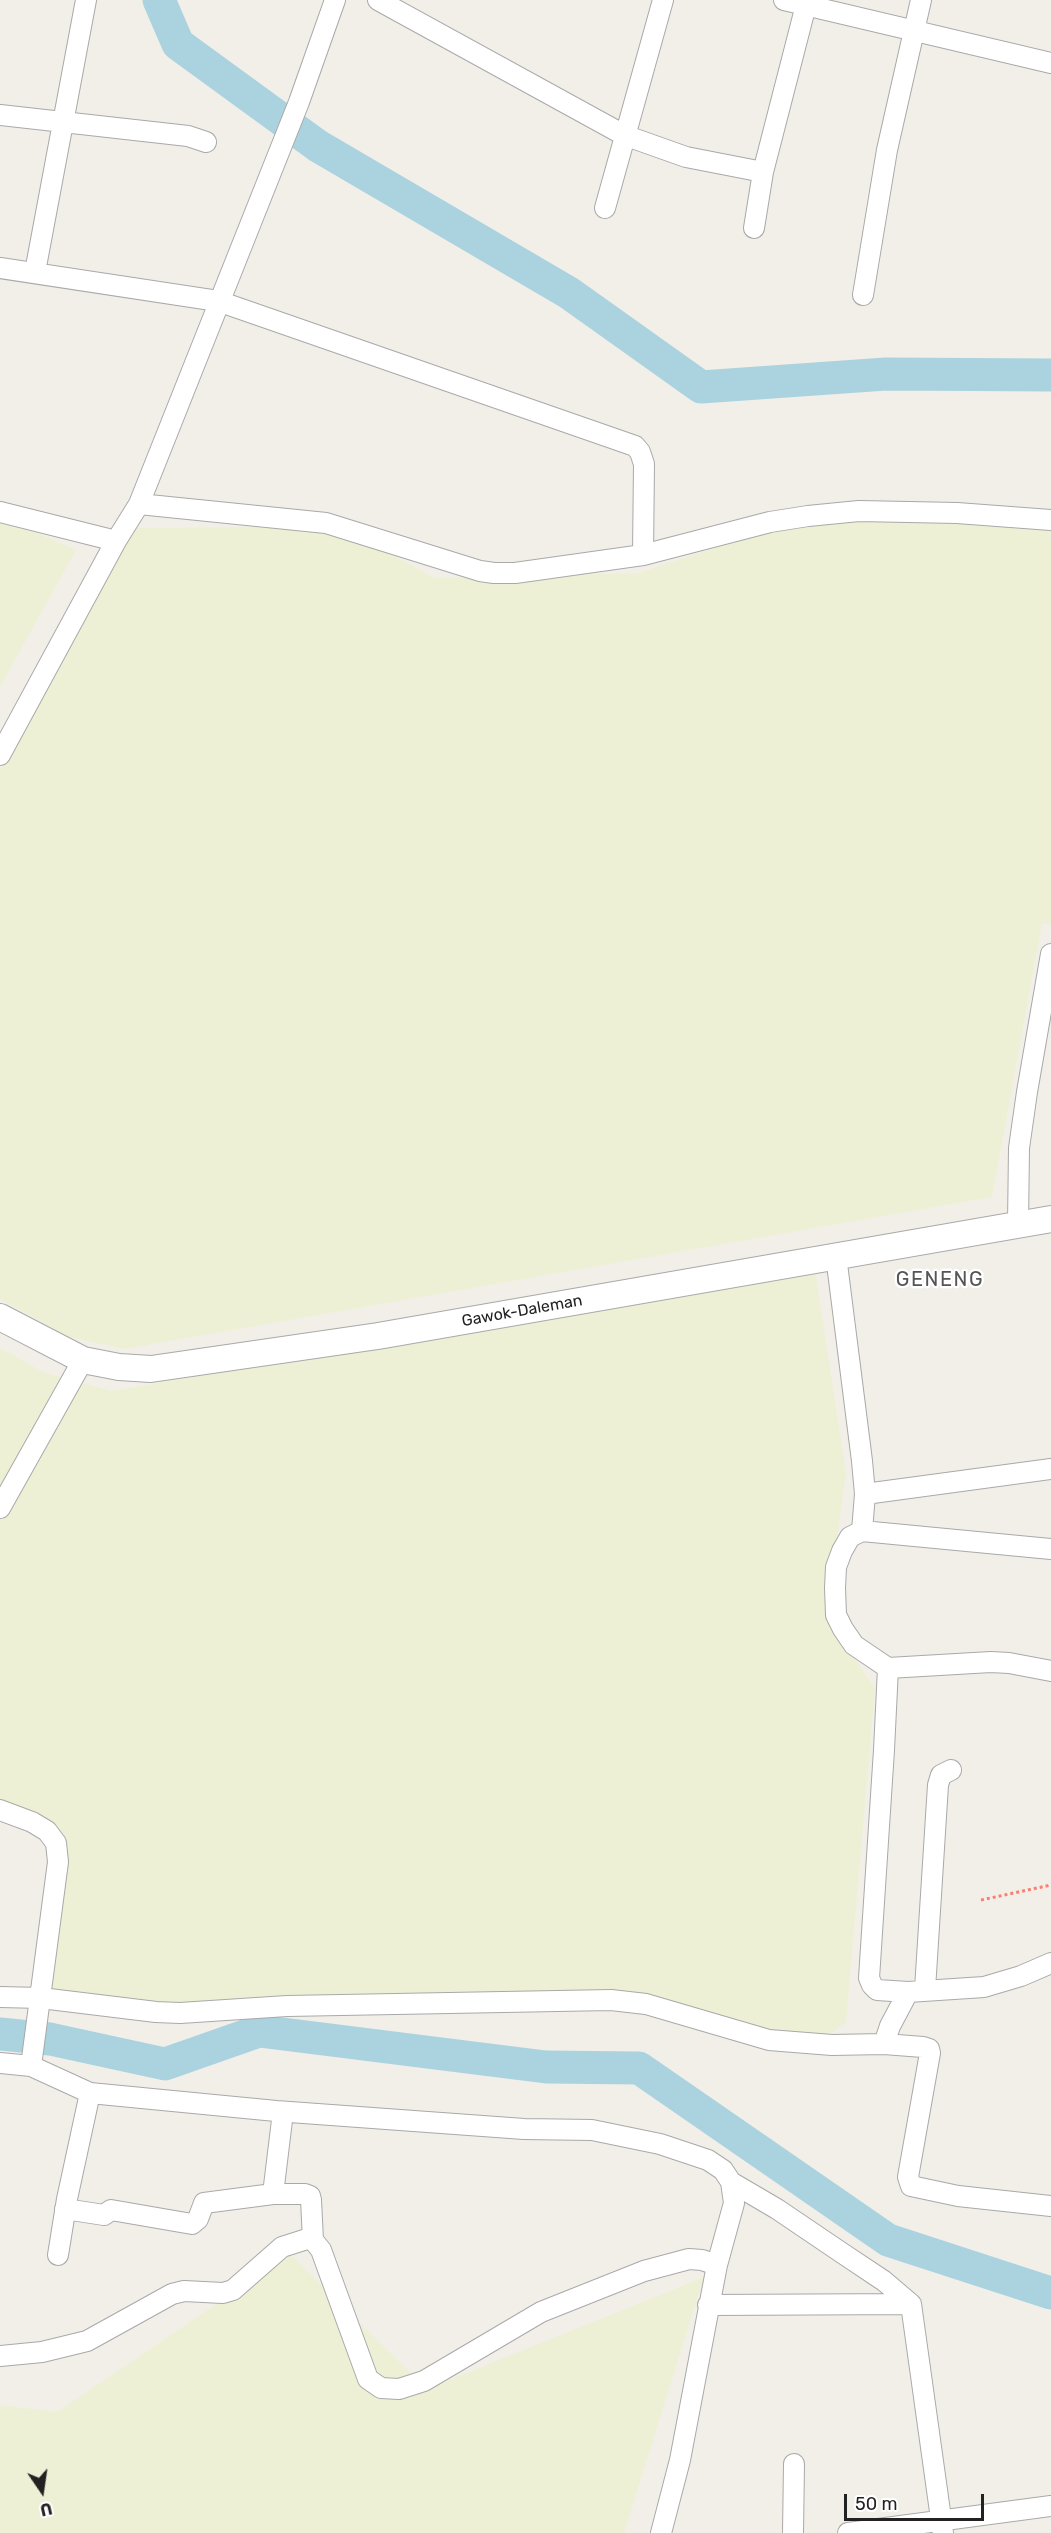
<!DOCTYPE html>
<html>
<head>
<meta charset="utf-8">
<style>
	body { margin:0 }
	#map { position:relative; width:1051px; height:2533px; overflow:hidden; background:#f2efe9; font-family:Rubik,sans-serif }
	canvas { display:block }
	.north { position:absolute; left:12px; top:2461px; width:60px; height:60px; -webkit-text-stroke:4px #fff; paint-order:stroke; rotate:167deg; font-size:16px; font-weight:700; line-height:24px; text-align:center; color:#222 }
	.north::after { content:''; display:block; margin:auto; width:21px; height:27px; background:#222; clip-path:polygon(50% 0,100% 100%,50% 72%,0 100%) }
	.scale { position:absolute; left:844px; top:2494px; width:140px; height:27px; box-sizing:border-box; border:3px solid #222; border-top:0; padding-left:8px; font-size:18px; line-height:21px; white-space:nowrap; color:#222; -webkit-text-stroke:4px #fff; paint-order:stroke }
</style>
</head>
<body>
<div id="map">
<canvas width="1051" height="2533"></canvas>
<div class="north">U</div>
<div class="scale">50 m</div>
</div>
<script>
const context = document.querySelector('canvas').getContext('2d');
context.lineJoin = 'round';
function fillPath(path, color) { context.fillStyle = color; context.fill(path, 'evenodd'); }
const toPath = rows => new Path2D(rows.map(r => 'M' + r).join(''));
function stroke(path, color, width, dash) { context.strokeStyle = color; context.lineWidth = width; context.lineCap = dash ? 'butt' : 'round'; context.setLineDash(dash || []); context.stroke(path); }
function label(font, color, halo, rows, align = 'center') {
  context.font = font + ' Rubik,sans-serif'; context.lineWidth = 4.5; context.setLineDash([]); context.textBaseline = 'middle'; context.strokeStyle = halo; context.fillStyle = color; for (const [text, x, y, turn = 0] of rows) {
    context.save(); context.translate(x, y); context.rotate((+turn || 0) * Math.PI / 180); context.textAlign = isNaN(turn) ? turn : align; if (halo) context.strokeText(text, 0, 0); context.fillText(text, 0, 0); context.restore();
  }
}
const farmland = toPath([
	[0,517,76,550,0,687],
	[806,518,1051,526,1051,925,1042,923,992,1197,124,1349,69,1337,0,1299,0,769,132,528,340,526,435,578,638,573],
	[815,1270,846,1473,826,1618,875,1688,846,2022,812,2048,617,1996,182,2008,47,1993,67,1842,31,1811,0,1805,0,1348,43,1372,111,1391],
	[290,2254,427,2389,704,2277,624,2533,0,2533,0,2405,57,2412]
]);
const river = toPath([
	[159,0,178,44,318,146,569,293,701,387,886,374,1051,375],
	[0,2034,50,2039,165,2064,259,2031,546,2067,639,2068,888,2240,1051,2293]
]);
const path = toPath([
	[981,1900,1051,1885]
]);
const minor = toPath([
	[378,0,624,135,686,157,763,172],
	[784,0,1051,63],
	[0,115,188,136,206,142],
	[605,208,663,0],
	[754,228,763,172,806,5],
	[0,268,218,301,635,446,640,452,644,464,643,555],
	[35,272,86,0],
	[863,295,887,150,921,0],
	[139,504,326,523,480,571,494,573,515,573,643,555,770,522,808,516,859,511,957,513,1051,520],
	[0,512,116,541],
	[0,755,116,541,139,504,299,102,335,0],
	[1018,1224,1019,1148,1027,1092,1051,954],
	[836,1256,862,1461,865,1494,862,1531],
	[865,1494,1051,1469],
	[0,1508,83,1360],
	[888,1668,854,1645,843,1629,836,1615,835,1588,836,1567,842,1551,850,1537,862,1531,1051,1549],
	[0,1810,32,1822,47,1831,56,1843,58,1862,31,2066],
	[925,1989,938,1785,941,1775,951,1770],
	[908,1992,877,1990,872,1985,869,1978,884,1750,888,1668,991,1662,1009,1663,1051,1671],
	[0,1997,41,1998,156,2012,180,2013,287,2006,611,2000,646,2004,769,2040,832,2045,884,2044,923,2047,929,2049,930,2053,908,2177,911,2186,958,2196,1051,2206],
	[884,2044,890,2026,908,1992,984,1987,1021,1976,1051,1963],
	[0,2063,31,2066,90,2093,276,2111,524,2129,592,2130,660,2144,708,2160,723,2170,731,2182,734,2203,717,2265,680,2460,661,2533],
	[731,2182,777,2209,845,2255,884,2281,911,2304],
	[273,2194,283,2112],
	[65,2209,104,2215,111,2210,192,2224,198,2219,204,2203,273,2194,305,2194,310,2196,311,2200,313,2240],
	[58,2255,67,2199,90,2093],
	[708,2305,911,2304,943,2533],
	[0,2356,42,2352,87,2341,172,2294,184,2291,223,2293,233,2290,282,2247,307,2239,313,2240,321,2250,368,2379,381,2388,399,2389,424,2381,541,2312,644,2271,689,2259,702,2260,717,2265],
	[793,2533,794,2464],
	[848,2533,1051,2506]
]);
const tertiary = toPath([
	[0,1317,83,1360,119,1367,151,1369,378,1336,1051,1219]
]);
const streetNames = [
	["Gawok-Daleman",522,1311,-10]
];
const quarterNames = [
	["GENENG",940,1280]
];
fillPath(farmland, '#eef0d5');
stroke(river, '#aad3df', 33);
stroke(minor, '#a9a9a9', 22);
stroke(tertiary, '#a9a9a9', 28);
stroke(path, '#fa8072', 3, [3, 3]);
stroke(minor, '#fff', 20);
stroke(tertiary, '#fff', 26);
label('16px', '#222', '#fff', streetNames);
context.letterSpacing = '1.5px';
label('20px', '#555', '#fff', quarterNames);
context.letterSpacing = '0px';
</script>
</body>
</html>
